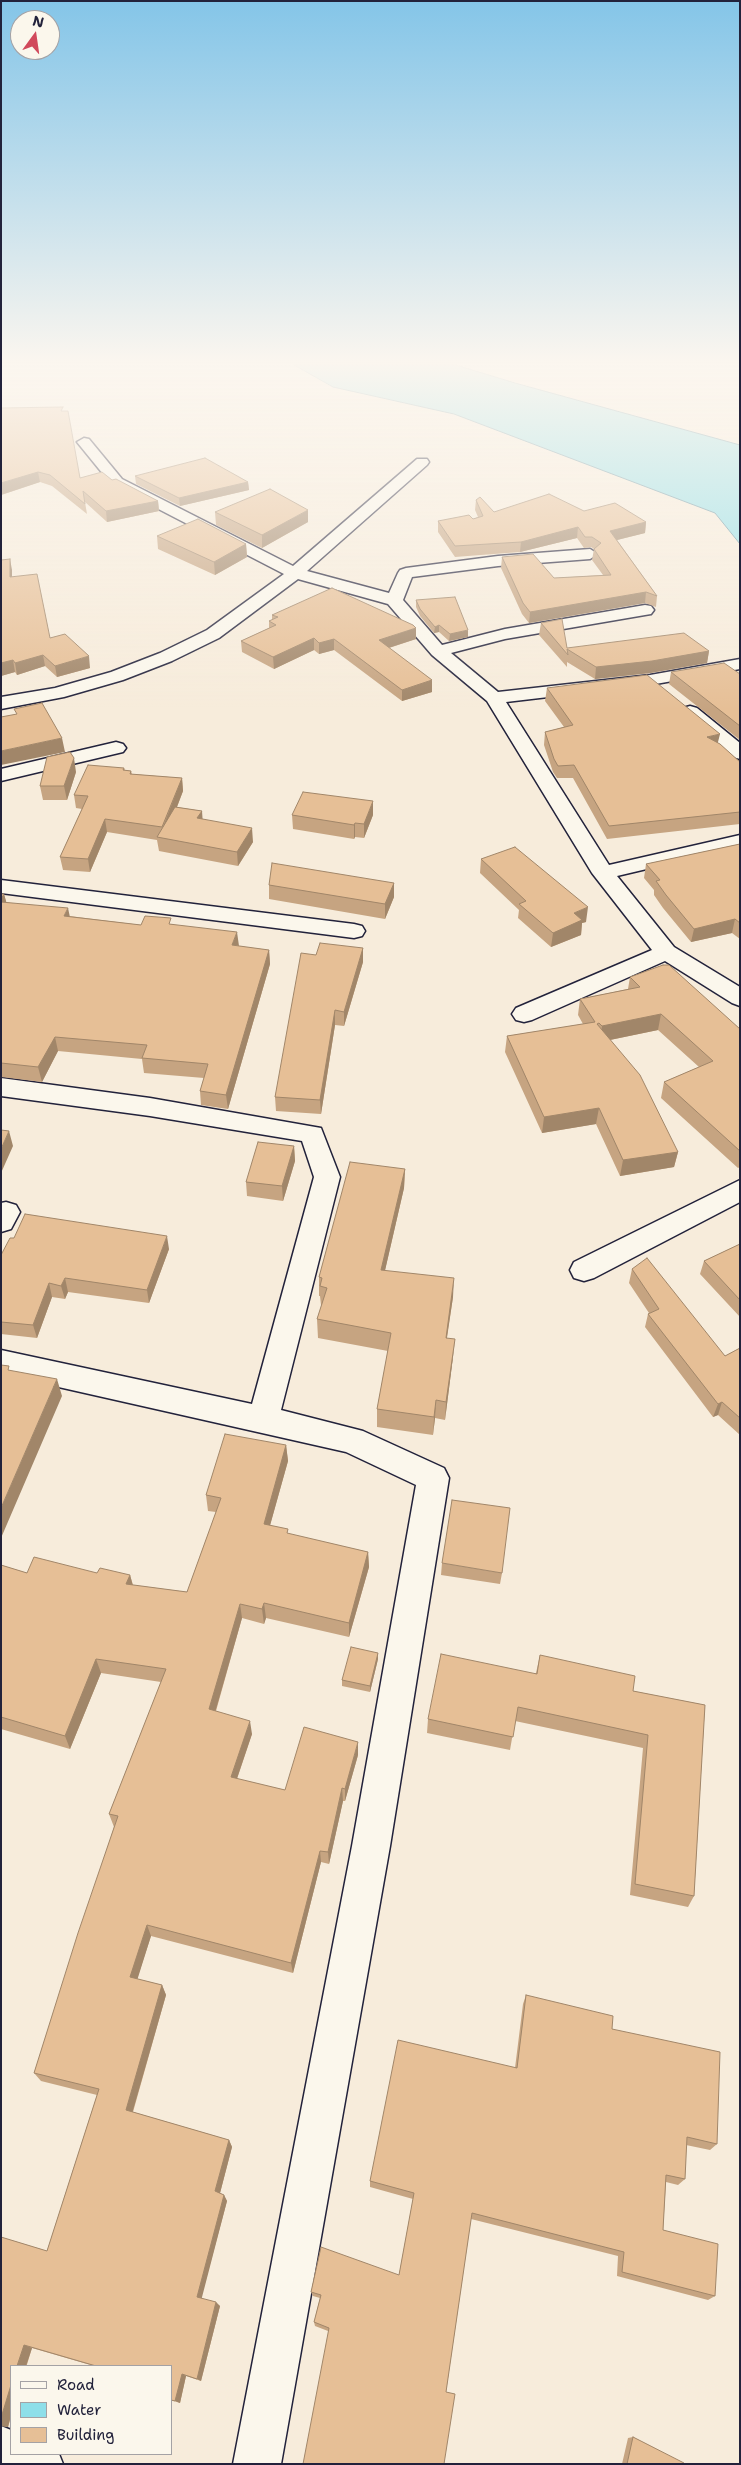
<!DOCTYPE html>
<html>
<head>
<meta charset="utf-8">
<style>
	body { margin:0 }
	#map { position:relative; width:741px; height:2465px; overflow:hidden; background:#f7ecdb; font-family:"Shantell Sans",sans-serif }
	canvas { display:block }
	.frame { position:absolute; inset:0; border:2px solid #22223b; pointer-events:none }
	.legend { position:absolute; left:10px; top:2365px; width:162px; height:90px; box-sizing:border-box; background:#fbf7ec; border:1px solid #a4a2a5; margin:0; padding:6px 9px; list-style:none; font-size:15px; color:#22223b }
	.legend li { display:flex; align-items:center; gap:10px; height:25px }
	.legend b { width:25px; border:1px solid #a4a2a5 }
	.north { position:absolute; left:10px; top:10px; width:50px; height:50px; box-sizing:border-box; background:#fbf7ec; border:1px solid #a4a2a5; border-radius:50%; rotate:14deg; font-size:14px; font-weight:700; line-height:20px; text-align:center; color:#22223b }
	.north::after { content:''; display:block; margin:auto; width:18px; height:22px; background:#d1495b; clip-path:polygon(50% 0,100% 100%,50% 72%,0 100%) }
</style>
</head>
<body>
<div id="map">
<canvas width="741" height="2465"></canvas>
<div class="frame"></div>
<ul class="legend">
<li><b style="height:6px;background:#fbf7ec"></b>Road</li>
<li><b style="height:14px;background:#8edfe9"></b>Water</li>
<li><b style="height:14px;background:#e6bf96"></b>Building</li>
</ul>
<div class="north">N</div>
</div>
<script>
const context = document.querySelector('canvas').getContext('2d');
context.lineJoin = 'round';
function fillPath(path, color) { context.fillStyle = color; context.fill(path, 'evenodd'); }
const toPath = rows => new Path2D(rows.map(r => 'M' + r).join(''));
function stroke(path, color, width, dash) { context.strokeStyle = color; context.lineWidth = width; context.lineCap = dash ? 'butt' : 'round'; context.setLineDash(dash || []); context.stroke(path); }
const water = toPath([
	[294,365,456,365,515,383,740,445,740,544,715,513,454,414,333,387,294,365]
]);
const minor = toPath([
	[84,438,89,439,122,479,293,566,417,459,427,459,429,462,427,465,307,571,389,593,398,573,400,570,406,568,498,556,590,549,598,554,590,559,498,566,412,577,403,600,442,645,505,629,645,605,651,606,654,610,651,614,645,615,505,639,451,653,498,692,650,675,740,659,740,669,650,685,506,702,609,865,740,835,740,847,617,876,674,947,740,987,740,1006,732,1003,665,961,532,1020,524,1022,516,1020,512,1014,516,1008,652,950,592,873,487,701,432,655,388,604,298,579,219,638,172,661,123,680,64,697,1,709,1,697,55,688,111,672,160,653,207,630,284,574,112,485,77,442,84,438],
	[690,706,697,708,740,743,740,759,733,757,683,716,681,712,683,708,690,706],
	[116,742,123,744,126,748,123,752,1,781,1,769,116,742],
	[1,880,354,924,362,926,365,931,362,936,354,938,1,893,1,880],
	[1,1078,150,1098,321,1128,340,1177,281,1410,363,1431,444,1468,449,1478,390,1846,281,2464,233,2464,352,1846,416,1485,346,1452,1,1374,1,1350,252,1404,314,1177,302,1141,150,1116,1,1096,1,1078],
	[740,1180,740,1202,594,1278,584,1281,574,1278,570,1270,574,1262,740,1180],
	[6,1202,16,1205,20,1212,11,1229,1,1232,1,1203,6,1202],
	[1,2426,11,2430,11,2454,59,2454,63,2464,1,2464,1,2426]
]);
const wall = toPath([
	[63,411,80,478,112,480,158,501,159,511,107,522,85,502,87,514,52,486,40,482,1,495],
	[135,476,248,482,249,490,180,506,136,484],
	[476,500,494,512,584,511,646,522,645,533,617,540,657,596,656,607,645,603,529,623,522,614,501,568,502,557,554,578,603,575,592,560,594,549,591,547,584,548,577,538,520,552,455,557,438,532,438,521,473,519,478,517,475,510],
	[215,512,308,522,262,548,216,525],
	[157,536,246,544,247,557,215,575,158,549],
	[1,560,12,570,12,577,50,638,90,668,57,677,45,666,17,675,15,672,1,676],
	[416,600,468,637,449,641,439,632,434,633,420,616,416,607],
	[272,615,416,639,389,648,432,680,432,692,402,701,334,650,319,654,314,650,274,669,242,652,241,641,269,628,269,621,272,620],
	[541,623,567,648,709,651,707,663,650,673,595,679,567,662,567,667,539,635],
	[671,672,740,674,740,740,669,684],
	[547,688,718,743,740,762,740,824,607,839,573,778,557,778,553,772,544,745,545,732,564,727,545,701],
	[124,768,125,770,131,771,132,774,182,778,183,791,177,807,202,811,202,819,253,842,238,866,159,851,157,840,107,832,90,872,63,870,60,857,82,809,76,808,74,795],
	[76,772,67,800,43,800,40,786],
	[292,815,373,815,364,838,355,837,354,839,293,829],
	[740,844,740,939,732,933,691,942,663,908,654,895,654,890,644,878,646,864],
	[481,859,586,922,582,923,581,935,551,947,518,918,519,910,480,873],
	[394,883,394,897,385,919,269,899,269,885],
	[1,894,4,894,6,902,69,916,141,925,172,924,238,946,269,950,270,964,228,1109,201,1105,200,1091,204,1078,144,1073,142,1059,58,1051,42,1082,1,1077],
	[363,948,363,962,344,1026,335,1025,321,1114,276,1111,275,1097,316,955],
	[630,977,740,1029,740,1167,738,1168,661,1098,664,1082,699,1067,658,1030,610,1040,678,1152,674,1167,620,1176,596,1124,542,1133,505,1052,507,1036,583,1024,578,1015,580,999,628,989],
	[294,1146,295,1161,283,1201,247,1196,246,1182],
	[405,1169,404,1188,385,1270,453,1297,447,1338,453,1357,445,1420,435,1418,433,1435,377,1427,377,1409,388,1351,318,1338,317,1319,322,1305,321,1305,320,1296,319,1296,319,1277],
	[740,1244,740,1317,700,1274,704,1261],
	[169,1249,149,1303,68,1292,65,1299,52,1297,37,1338,1,1334,1,1255],
	[632,1269,725,1356,740,1348,740,1435,718,1415,713,1417,645,1327,648,1314,649,1313,629,1283],
	[286,1445,288,1461,270,1525,288,1534,368,1552,369,1567,349,1637,266,1618,264,1624,242,1618,216,1711,252,1734,237,1779,285,1790,358,1755,345,1801,343,1801,329,1864,321,1862,293,1973,151,1936,137,1979,162,1985,166,1995,133,2112,229,2140,232,2147,220,2193,224,2195,227,2201,201,2298,220,2306,201,2381,186,2376,180,2403,171,2400,171,2366,94,2366,32,2348,8,2427,1,2426,1,2237,47,2251,97,2095,41,2081,34,2073,114,1827,109,1814,161,1682,101,1673,70,1749,1,1729,1,1565,27,1573,97,1573,130,1575,133,1585,187,1592,216,1512,208,1511,206,1495],
	[442,1563,502,1573,500,1584,441,1575],
	[378,1653,378,1659,370,1692,342,1686,342,1680],
	[540,1655,633,1691,705,1705,694,1896,688,1907,630,1895,643,1748,515,1721,510,1750,427,1733,428,1719,536,1673],
	[526,1995,612,2029,717,2144,710,2150,686,2145,685,2179,678,2185,666,2182,663,2230,715,2296,708,2300,617,2276,618,2256,471,2219,446,2392,444,2464,328,2331,315,2326,314,2322,320,2298,313,2296,311,2292,399,2275,413,2199,370,2187,370,2181,515,2068,523,2004],
	[633,2437,684,2464,622,2464,628,2438]
]);
const shadedWall = toPath([
	[38,472,40,482,1,495,1,483],
	[248,482,249,490,180,506,179,498],
	[158,501,159,511,107,522,106,511],
	[308,510,308,522,262,548,262,535],
	[646,522,645,533,609,542,610,531],
	[578,527,577,538,520,552,521,542],
	[246,544,247,557,215,575,214,562],
	[10,559,12,570,12,589,10,577],
	[646,592,645,603,529,623,530,612],
	[439,625,439,632,434,633,435,627],
	[416,628,416,639,379,651,379,640],
	[468,630,468,637,449,641,450,634],
	[314,638,314,650,274,669,273,657],
	[334,639,334,650,319,654,319,643],
	[709,651,707,663,650,673,595,679,596,667],
	[43,655,45,666,17,675,15,663],
	[89,656,90,668,57,677,55,666],
	[13,660,15,672,1,676,1,663],
	[432,680,432,692,402,701,402,690],
	[720,734,717,746,707,737],
	[62,738,65,752,1,765,1,751],
	[74,758,76,772,67,800,64,786],
	[182,778,183,791,165,838,163,827],
	[373,801,373,815,364,838,364,824],
	[202,811,203,825,197,818],
	[105,819,107,832,90,872,88,859],
	[355,823,355,837,354,839,354,825],
	[252,828,253,842,238,866,237,852],
	[394,883,394,897,385,919,385,904],
	[4,894,8,908,1,908,1,899],
	[588,907,586,922,582,923,581,935,551,947,553,933,574,913],
	[68,908,71,922,64,916],
	[735,919,732,933,691,942,694,929],
	[237,932,239,946,232,945],
	[363,948,363,962,344,1026,344,1012],
	[269,950,270,964,228,1109,226,1095],
	[335,1010,335,1025,321,1114,320,1100],
	[661,1014,658,1030,600,1042,602,1026],
	[55,1037,58,1051,42,1082,38,1067],
	[599,1108,596,1124,542,1133,544,1117],
	[9,1131,13,1146,1,1173,1,1149],
	[294,1146,295,1161,283,1201,282,1186],
	[678,1152,674,1167,620,1176,623,1160],
	[405,1169,404,1188,381,1288,381,1270],
	[167,1236,169,1249,149,1303,147,1290],
	[65,1278,68,1292,65,1299,61,1286],
	[454,1278,453,1297,444,1356,446,1338],
	[49,1283,52,1297,37,1338,33,1325],
	[455,1339,453,1357,445,1420,446,1402],
	[57,1379,62,1396,1,1538,1,1508],
	[436,1400,435,1418,433,1435,434,1417],
	[722,1402,718,1415,713,1417,718,1404],
	[286,1445,288,1461,266,1540,264,1524],
	[368,1552,369,1567,349,1637,349,1623],
	[130,1575,134,1590,126,1584],
	[264,1603,266,1618,264,1624,262,1609],
	[240,1604,242,1618,212,1723,209,1709],
	[378,1653,378,1659,370,1692,370,1686],
	[96,1659,101,1673,70,1749,65,1736],
	[250,1721,252,1734,233,1790,231,1777],
	[358,1742,358,1755,345,1801,345,1789],
	[342,1788,343,1801,329,1864,328,1852],
	[320,1851,321,1862,293,1973,291,1963],
	[147,1925,151,1936,135,1987,130,1977],
	[162,1985,166,1995,131,2117,126,2110],
	[229,2140,232,2147,219,2197,215,2191],
	[224,2195,227,2201,201,2301,197,2297],
	[216,2302,220,2306,201,2381,197,2379],
	[24,2345,32,2348,26,2366,17,2366],
	[182,2374,186,2376,180,2403,175,2401],
	[11,2385,11,2415,8,2427,1,2426,1,2418]
]);
const building = toPath([
	[63,407,61,411,68,411,80,478,102,472,112,480,116,479,158,501,106,511,83,491,85,504,50,475,38,472,1,483,1,408,63,407],
	[205,458,248,482,179,498,135,476,205,458],
	[270,489,308,510,262,535,215,512,270,489],
	[549,494,584,511,615,503,646,522,610,531,657,596,646,592,530,612,523,603,502,557,533,554,554,578,611,575,594,549,601,543,592,537,585,537,578,527,521,542,455,546,438,521,469,515,473,519,483,516,476,500,480,497,494,512,549,494],
	[198,519,246,544,214,562,157,536,198,519],
	[10,559,10,577,37,574,50,638,65,634,89,656,55,666,43,655,15,663,13,660,1,663,1,560,10,559],
	[332,588,413,625,416,628,379,640,432,680,402,690,334,639,319,643,314,638,273,657,241,641,276,625,269,621,278,617,272,615,332,588],
	[455,597,468,630,450,634,439,625,435,627,420,609,416,600,455,597],
	[562,619,567,648,684,633,709,651,652,661,596,667,567,649,568,655,541,623,562,619],
	[724,663,740,674,740,726,671,672,724,663],
	[647,675,720,734,707,737,720,744,740,762,740,812,609,826,574,765,558,766,554,759,545,732,573,725,547,688,647,675],
	[42,703,62,738,1,751,1,717,17,714,14,709,42,703],
	[70,752,74,758,64,786,40,786,47,757,70,752],
	[88,765,124,768,123,770,131,771,130,774,182,778,162,827,105,819,88,859,60,857,88,796,74,795,88,765],
	[303,792,373,801,364,824,355,823,354,825,292,815,303,792],
	[175,807,202,811,197,818,252,828,237,852,157,837,175,807],
	[740,844,740,923,735,919,694,929,666,895,656,881,660,880,646,864,740,844],
	[515,847,588,907,574,913,582,920,553,933,519,904,526,901,481,859,515,847],
	[272,863,394,883,385,904,269,885,272,863],
	[1,894,4,894,1,899,1,894],
	[1,902,68,908,64,916,141,925,145,916,171,918,169,924,237,932,232,945,269,950,226,1095,200,1091,208,1064,142,1058,147,1045,55,1037,38,1067,1,1063,1,902],
	[320,943,363,948,344,1012,335,1010,320,1100,275,1097,301,953,316,955,320,943],
	[663,965,669,965,740,1029,740,1151,664,1082,713,1061,661,1014,602,1026,599,1023,597,1024,640,1075,678,1152,623,1160,599,1108,544,1117,507,1036,595,1022,580,999,640,987,630,977,663,965],
	[1,1130,9,1131,1,1149,1,1130],
	[258,1142,294,1146,282,1186,246,1182,258,1142],
	[350,1162,405,1169,381,1270,454,1278,446,1338,455,1339,446,1402,436,1400,434,1417,377,1409,391,1333,317,1319,327,1288,320,1286,322,1278,319,1277,350,1162],
	[25,1214,167,1236,147,1290,65,1278,61,1286,49,1283,33,1325,1,1322,1,1255,10,1238,14,1238,25,1214],
	[740,1244,740,1300,704,1261,740,1244],
	[647,1258,725,1356,740,1348,740,1418,722,1402,718,1404,648,1314,659,1309,632,1269,647,1258],
	[1,1365,9,1366,8,1370,57,1379,1,1508,1,1365],
	[225,1434,286,1445,264,1524,288,1529,287,1533,368,1552,349,1623,264,1603,262,1609,240,1604,209,1709,250,1721,231,1777,285,1790,304,1727,358,1742,345,1789,342,1788,328,1852,320,1851,291,1963,147,1925,130,1977,162,1985,126,2110,229,2140,215,2191,224,2195,197,2297,216,2302,197,2379,182,2374,175,2401,171,2400,171,2366,96,2366,24,2345,17,2366,11,2366,11,2385,1,2418,1,2237,47,2251,99,2089,34,2073,78,1933,118,1816,109,1814,166,1669,96,1659,65,1736,1,1717,1,1565,27,1573,34,1557,97,1573,100,1568,130,1575,126,1584,187,1592,221,1498,206,1495,225,1434],
	[452,1500,510,1508,502,1573,442,1563,452,1500],
	[351,1647,378,1653,370,1686,342,1680,351,1647],
	[441,1654,537,1674,540,1655,635,1676,633,1691,705,1705,694,1896,635,1884,648,1735,518,1707,513,1737,428,1719,441,1654],
	[526,1995,613,2016,612,2029,720,2052,717,2144,687,2137,685,2179,666,2175,663,2230,718,2244,715,2296,622,2272,624,2252,472,2213,446,2392,455,2394,444,2464,303,2464,329,2328,314,2322,321,2295,311,2292,321,2247,399,2275,414,2193,370,2181,398,2040,517,2068,526,1995],
	[633,2437,684,2463,684,2464,627,2464,633,2437]
]);
fillPath(water, '#8edfe9');
stroke(water, '#6393a3', 1);
stroke(minor, '#22223b', 3);
fillPath(minor, '#fbf7ec');
fillPath(wall, '#c6a481');
fillPath(shadedWall, '#a18669');
fillPath(building, '#e6bf96');
stroke(building, '#a18669', 1);
const sky = context.createLinearGradient(0, 0, 0, 710);
sky.addColorStop(0, '#84c5e8');
sky.addColorStop(0.51, '#fbf6ef');
sky.addColorStop(1, '#fbf6ef00');
context.fillStyle = sky;
context.fillRect(0, 0, 741, 710);
</script>
</body>
</html>
